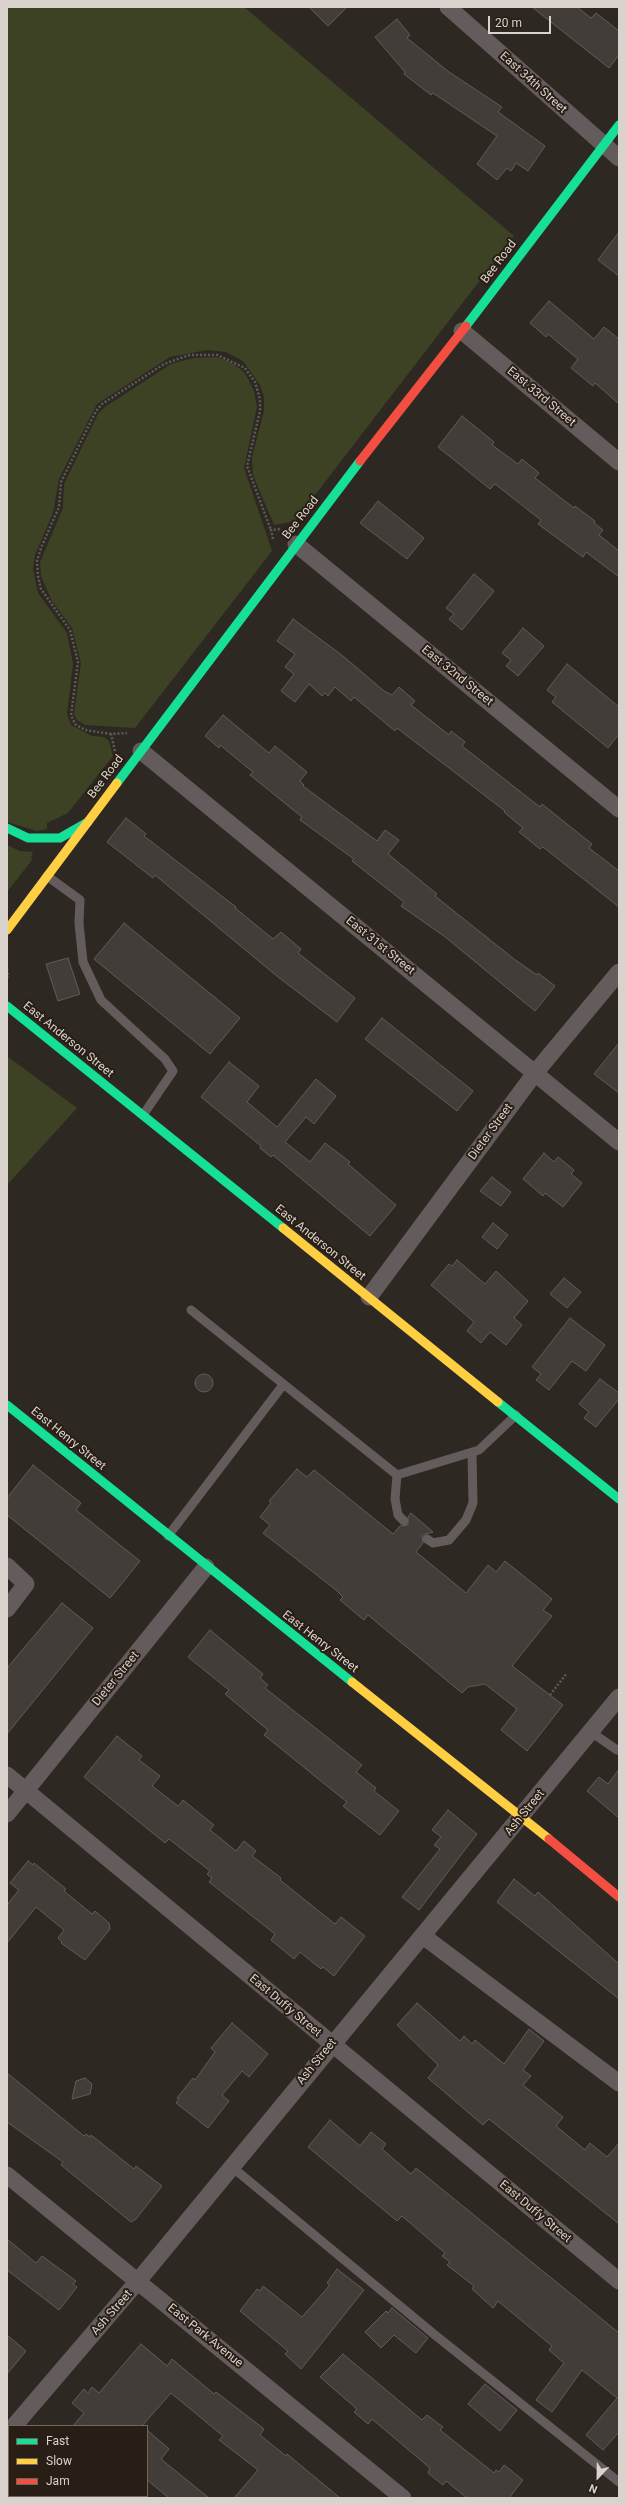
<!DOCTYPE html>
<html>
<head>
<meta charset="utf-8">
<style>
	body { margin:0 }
	#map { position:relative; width:626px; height:2505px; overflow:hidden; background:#2e2823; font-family:Roboto,sans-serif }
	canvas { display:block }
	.frame { position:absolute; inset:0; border:8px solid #dad2cc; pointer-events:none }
	.legend { position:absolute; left:8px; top:2425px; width:140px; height:72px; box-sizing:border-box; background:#291e15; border:1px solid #70665e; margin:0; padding:5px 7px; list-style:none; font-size:12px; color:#dad2cc }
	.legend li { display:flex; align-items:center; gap:8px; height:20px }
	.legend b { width:20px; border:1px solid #70665e }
	.north { position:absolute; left:578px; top:2457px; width:40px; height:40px; -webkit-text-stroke:3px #291e15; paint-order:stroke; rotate:202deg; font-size:11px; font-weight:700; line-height:16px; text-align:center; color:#dad2cc }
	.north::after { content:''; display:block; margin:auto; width:14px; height:18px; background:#dad2cc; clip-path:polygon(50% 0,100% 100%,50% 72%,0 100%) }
	.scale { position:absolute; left:488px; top:16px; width:63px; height:18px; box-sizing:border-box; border:2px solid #dad2cc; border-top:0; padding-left:5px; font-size:12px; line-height:14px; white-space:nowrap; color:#dad2cc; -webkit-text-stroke:3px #291e15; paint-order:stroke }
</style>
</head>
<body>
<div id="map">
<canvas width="626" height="2505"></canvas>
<div class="frame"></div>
<ul class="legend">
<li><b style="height:5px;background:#16e098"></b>Fast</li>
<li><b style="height:5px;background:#ffcf43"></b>Slow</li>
<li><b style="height:5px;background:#f24e42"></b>Jam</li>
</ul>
<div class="north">N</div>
<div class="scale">20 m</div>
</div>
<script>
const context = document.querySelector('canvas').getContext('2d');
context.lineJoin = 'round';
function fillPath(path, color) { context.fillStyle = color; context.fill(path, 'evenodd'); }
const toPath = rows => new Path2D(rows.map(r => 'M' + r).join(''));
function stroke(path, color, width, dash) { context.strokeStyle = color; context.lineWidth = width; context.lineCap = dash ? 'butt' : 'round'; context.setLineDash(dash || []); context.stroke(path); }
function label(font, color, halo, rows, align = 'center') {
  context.font = font + ' Roboto,sans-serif'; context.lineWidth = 4; context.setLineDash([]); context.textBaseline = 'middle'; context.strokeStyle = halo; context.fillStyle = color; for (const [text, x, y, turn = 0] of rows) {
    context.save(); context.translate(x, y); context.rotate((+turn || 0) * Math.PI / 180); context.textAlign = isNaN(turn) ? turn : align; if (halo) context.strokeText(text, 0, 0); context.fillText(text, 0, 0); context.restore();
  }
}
const green = toPath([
	[7,7,244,7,514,236,295,521,274,525,253,475,252,457,264,411,264,397,260,385,243,361,226,352,207,350,170,357,97,404,59,479,53,513,35,555,33,569,38,593,67,633,73,664,67,714,71,725,92,736,104,737,109,741,113,756,68,813,47,823,47,829,37,831,7,822],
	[216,357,231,362,245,373,254,391,257,407,244,468,272,551,135,728,85,725,77,720,74,714,81,663,72,628,52,601,41,576,40,562,63,508,64,484,98,414,105,407,171,364,194,358],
	[7,845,20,851,33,852,31,857,32,860,7,892],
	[7,1056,77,1108,7,1185]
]);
const building = toPath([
	[309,7,347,7,328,26,309,7],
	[532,7,577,7,591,18,596,13,619,31,619,55,609,68,532,7],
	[397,19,410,35,407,38,449,72,502,107,498,112,545,146,528,171,516,163,511,171,507,168,497,180,477,164,497,136,433,93,431,95,404,74,405,72,375,37,397,19],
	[619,232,619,276,598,260,619,232],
	[549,301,594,339,604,327,619,339,619,404,595,383,593,386,571,368,578,359,548,334,546,337,530,323,549,301],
	[462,416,494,442,492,445,518,464,522,459,539,473,535,478,574,508,575,506,595,521,594,523,603,530,599,535,619,551,619,577,586,552,583,557,538,524,541,520,495,484,490,489,438,447,462,416],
	[378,501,424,538,407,559,360,523,378,501],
	[474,574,494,591,462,630,449,619,454,614,446,608,474,574],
	[293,619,343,656,384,691,392,695,399,687,415,701,411,705,449,735,451,731,465,742,462,746,540,807,542,804,592,844,589,848,619,871,619,907,543,847,540,849,519,832,523,828,504,812,505,811,397,728,395,731,354,697,351,701,335,687,328,696,325,693,322,696,309,684,295,702,281,691,294,674,285,667,295,654,277,641,293,619],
	[523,628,544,646,518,676,506,666,511,660,502,653,523,628],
	[567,664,619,707,619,734,608,748,552,702,556,697,547,690,567,664],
	[223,715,269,753,275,746,307,772,300,781,304,785,303,786,377,841,385,830,399,840,388,854,437,894,435,896,514,959,537,975,538,973,555,986,535,1011,444,936,401,906,404,902,352,861,354,859,300,820,302,817,250,775,253,772,220,745,219,748,205,736,223,715],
	[126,818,146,834,144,836,236,907,235,908,273,939,281,932,301,949,298,953,355,998,337,1022,278,977,155,875,153,878,107,842,126,818],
	[124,923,240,1018,210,1054,94,959,124,923],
	[68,958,80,994,58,1001,46,964,68,958],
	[382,1018,473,1091,457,1111,365,1039,382,1018],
	[619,1043,619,1093,594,1074,619,1043],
	[229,1062,259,1086,247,1102,277,1127,316,1079,336,1096,314,1124,306,1117,285,1142,310,1162,325,1143,350,1162,348,1164,396,1205,370,1236,273,1155,271,1157,260,1148,261,1146,201,1097,229,1062],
	[544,1153,554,1162,558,1157,574,1170,571,1174,582,1183,563,1207,545,1193,543,1196,523,1179,544,1153],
	[492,1177,511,1192,501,1206,480,1191,492,1177],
	[493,1223,508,1235,497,1249,482,1237,493,1223],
	[457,1260,485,1284,496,1271,528,1301,514,1318,522,1325,506,1345,490,1332,481,1343,467,1331,474,1322,431,1285,449,1264,452,1266,457,1260],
	[564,1278,581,1292,567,1308,550,1294,564,1278],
	[570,1318,605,1345,586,1371,572,1361,549,1390,536,1380,541,1374,532,1367,570,1318],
	'195 1383a9 9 0 1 1 18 0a9 9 0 1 1-18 0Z',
	[600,1379,619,1393,619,1399,596,1427,584,1418,589,1412,579,1404,600,1379],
	[33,1465,81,1503,76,1510,140,1561,110,1598,7,1515,7,1498,33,1465],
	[297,1469,307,1477,314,1470,393,1534,400,1526,408,1525,408,1517,411,1513,433,1532,422,1535,423,1543,416,1552,466,1593,488,1565,496,1572,505,1561,552,1599,543,1610,552,1616,512,1666,563,1705,527,1751,501,1730,517,1709,485,1684,468,1687,462,1693,368,1615,364,1620,340,1600,343,1597,336,1590,263,1533,270,1525,260,1517,271,1503,269,1501,297,1469],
	[62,1603,93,1628,7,1734,7,1668,62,1603],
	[210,1630,263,1674,260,1678,268,1685,265,1688,362,1765,356,1772,376,1788,374,1791,399,1811,380,1835,343,1806,347,1802,264,1735,268,1730,225,1694,229,1690,188,1657,210,1630],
	[117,1736,142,1756,139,1760,160,1776,152,1786,178,1806,183,1800,214,1825,210,1830,236,1851,244,1841,256,1851,252,1856,281,1878,280,1880,335,1924,341,1917,365,1936,334,1976,323,1967,321,1969,300,1952,294,1959,271,1940,275,1934,209,1882,212,1878,207,1874,210,1871,169,1839,165,1843,84,1777,117,1736],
	[619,1769,619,1818,587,1791,599,1777,608,1784,619,1769],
	[448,1810,477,1834,419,1910,402,1897,440,1849,434,1845,441,1837,432,1830,448,1810],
	[28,1861,33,1865,34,1863,66,1889,64,1891,92,1914,95,1911,109,1923,110,1929,85,1960,61,1943,62,1942,58,1938,64,1930,36,1907,7,1943,7,1905,19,1890,10,1883,28,1861],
	[514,1879,535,1896,538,1892,619,1964,619,1999,497,1902,514,1879],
	[417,2003,460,2041,464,2036,472,2044,475,2040,504,2064,529,2029,544,2041,523,2070,531,2076,523,2085,563,2117,556,2126,585,2150,590,2143,607,2157,619,2143,619,2224,489,2119,483,2125,428,2078,438,2065,397,2025,417,2003],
	[232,2023,268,2054,249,2077,242,2071,222,2095,229,2101,208,2128,176,2103,179,2099,177,2098,193,2078,195,2080,215,2052,211,2048,232,2023],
	[7,2073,84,2136,86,2134,90,2137,91,2135,134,2169,136,2166,162,2186,136,2219,131,2222,61,2165,63,2162,7,2122,7,2073],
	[85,2078,92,2084,90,2094,72,2099,76,2081,85,2078],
	[330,2120,360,2146,371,2132,386,2144,382,2149,411,2174,416,2168,619,2333,619,2432,603,2450,586,2435,617,2398,582,2370,552,2412,536,2400,564,2363,549,2350,552,2346,498,2301,493,2308,472,2289,474,2286,447,2265,450,2262,442,2256,445,2253,402,2216,397,2221,308,2147,330,2120],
	[7,2239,36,2263,42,2256,76,2281,73,2284,77,2287,59,2310,7,2270,7,2239],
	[337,2269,364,2290,301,2369,285,2354,288,2351,240,2311,257,2289,260,2291,263,2286,302,2317,330,2285,327,2283,337,2269],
	[392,2308,428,2338,416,2353,394,2335,381,2348,365,2332,386,2311,388,2313,392,2308],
	[7,2335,26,2351,7,2374,7,2335],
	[141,2344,167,2366,172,2359,214,2394,216,2392,264,2429,260,2435,286,2456,287,2454,340,2498,234,2498,258,2470,219,2440,223,2436,171,2393,142,2426,73,2426,84,2413,72,2403,84,2389,88,2393,92,2387,99,2393,141,2344],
	[343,2354,422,2420,427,2415,443,2427,440,2430,494,2473,496,2470,499,2472,504,2465,523,2480,509,2498,467,2498,446,2481,443,2485,428,2473,430,2468,372,2419,368,2424,354,2412,357,2409,320,2377,343,2354],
	[485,2384,517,2410,500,2431,468,2404,485,2384],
	[147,2430,169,2449,161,2459,209,2498,169,2498,147,2480,147,2430]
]);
const path = toPath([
	[273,539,271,530,280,529],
	[111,734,85,730,75,724,71,715,78,662,70,630,41,589,38,576,37,561,41,548,59,507,61,482,96,411,102,404,164,364,178,359,190,355,217,355,245,368,255,382,260,399,260,411,247,466,271,530],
	[115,751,111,734,127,733],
	[7,969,8,978],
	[550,1695,567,1673]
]);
const lane = toPath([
	[47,876,80,900,79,923,83,962,101,1000,165,1059,173,1071,143,1115],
	[191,1310,397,1475,479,1450,516,1415],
	[397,1475,395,1499,398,1515,404,1521],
	[168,1536,283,1385],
	[427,1539,433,1543,449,1540,466,1520,473,1503,472,1453],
	[591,1732,617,1750],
	[232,2167,435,2335,619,2482]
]);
const street = toPath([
	[448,7,619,158],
	[462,331,619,462],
	[296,544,619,809],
	[141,751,619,1142],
	[369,1297,535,1073,619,972],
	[7,1566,26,1584,7,1609],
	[7,1775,619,2281],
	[7,1814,206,1567],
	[423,1936,619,2083],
	[7,2175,403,2498],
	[14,2426,138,2281,619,1697],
	[101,2496,104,2498]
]);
const fast = toPath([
	[466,326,619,125],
	[117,783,360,461],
	[7,828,28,838,60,838,88,822],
	[7,1006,283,1228],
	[498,1402,619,1499],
	[7,1405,352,1682]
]);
const slow = toPath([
	[7,930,117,783],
	[283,1228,498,1402],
	[352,1682,549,1839]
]);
const jam = toPath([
	[360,461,466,326],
	[549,1839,619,1897]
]);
const streetNames = [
	["East 34th Street",533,83,42],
	["Bee Road",499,262,-53],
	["East 33rd Street",541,397,40],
	["Bee Road",301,518,-52],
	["East 32nd Street",457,676,39],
	["Bee Road",106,777,-53],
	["East 31st Street",380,946,39],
	["East Anderson Street",68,1040,39],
	["Dieter Street",491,1132,-54],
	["East Anderson Street",320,1243,39],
	["East Henry Street",68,1439,39],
	["East Henry Street",320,1642,38],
	["Dieter Street",116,1679,-51],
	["Ash Street",525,1813,-51],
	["East Duffy Street",285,2006,40],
	["Ash Street",317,2062,-51],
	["East Duffy Street",535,2212,40],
	["Ash Street",112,2313,-49],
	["East Park Avenue",205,2336,39]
];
fillPath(green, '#3e4225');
fillPath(building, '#433d39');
stroke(building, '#615c57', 1);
stroke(path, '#605959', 2.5, [2, 2]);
stroke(lane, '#645b5d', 9);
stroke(street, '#645b5d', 17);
stroke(fast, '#16e098', 9);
stroke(slow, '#ffcf43', 9);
stroke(jam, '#f24e42', 9);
label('12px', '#dad2cc', '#291e15', streetNames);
</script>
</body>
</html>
